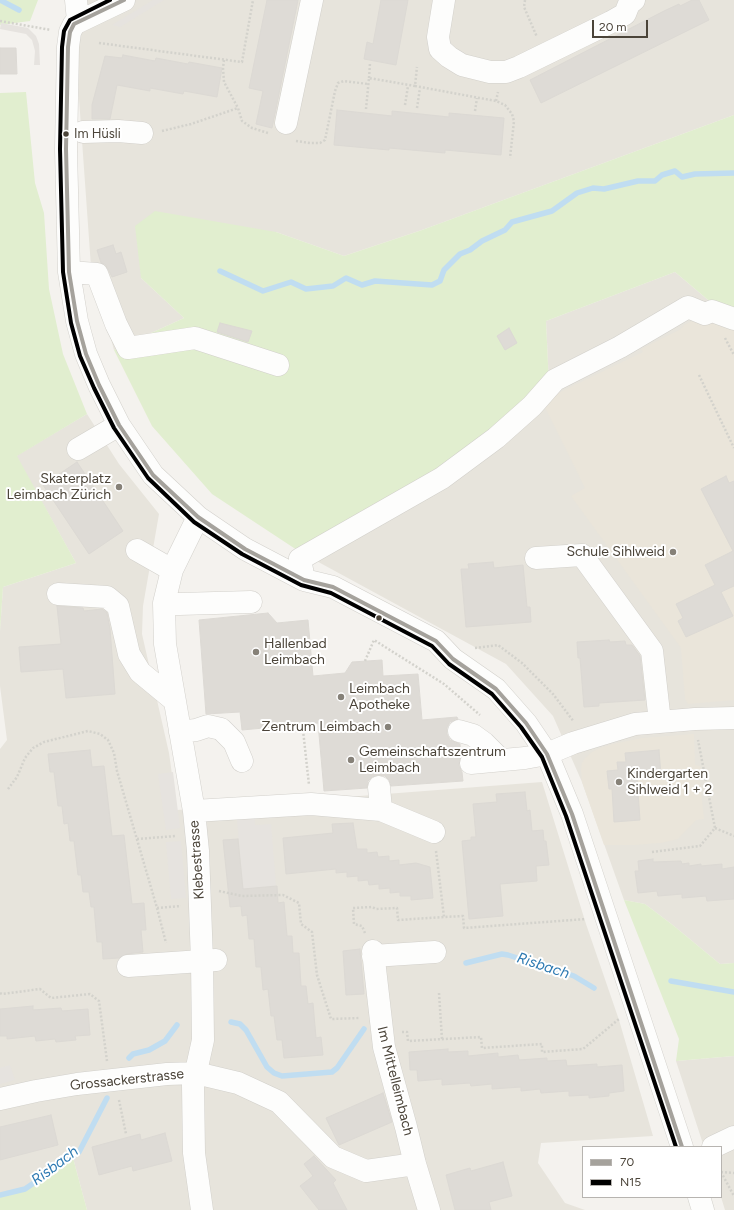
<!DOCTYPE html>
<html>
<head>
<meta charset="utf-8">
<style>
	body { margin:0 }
	#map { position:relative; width:734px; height:1210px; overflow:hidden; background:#f4f2ee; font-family:Figtree,sans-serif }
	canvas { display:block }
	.legend { position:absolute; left:582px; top:1146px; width:140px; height:52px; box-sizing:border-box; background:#fff; border:1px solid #b7b4b0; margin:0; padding:5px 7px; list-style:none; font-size:12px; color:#4b4439 }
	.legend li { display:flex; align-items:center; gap:8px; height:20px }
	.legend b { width:20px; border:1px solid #b7b4b0 }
	.scale { position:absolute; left:592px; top:20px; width:56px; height:18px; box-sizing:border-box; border:2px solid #4b4439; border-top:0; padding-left:5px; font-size:12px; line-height:14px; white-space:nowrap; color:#4b4439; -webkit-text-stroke:3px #fff; paint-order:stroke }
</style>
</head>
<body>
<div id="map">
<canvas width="734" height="1210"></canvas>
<ul class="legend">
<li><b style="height:5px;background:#a5a29c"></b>70</li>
<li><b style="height:5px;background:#000"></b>N15</li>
</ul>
<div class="scale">20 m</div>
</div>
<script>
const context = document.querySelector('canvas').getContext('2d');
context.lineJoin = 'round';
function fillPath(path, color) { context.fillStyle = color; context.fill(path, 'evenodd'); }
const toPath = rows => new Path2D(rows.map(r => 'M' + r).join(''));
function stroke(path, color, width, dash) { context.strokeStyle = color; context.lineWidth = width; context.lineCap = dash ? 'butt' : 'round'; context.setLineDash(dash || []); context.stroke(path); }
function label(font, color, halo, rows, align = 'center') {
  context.font = font + ' Figtree,sans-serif'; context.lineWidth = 4; context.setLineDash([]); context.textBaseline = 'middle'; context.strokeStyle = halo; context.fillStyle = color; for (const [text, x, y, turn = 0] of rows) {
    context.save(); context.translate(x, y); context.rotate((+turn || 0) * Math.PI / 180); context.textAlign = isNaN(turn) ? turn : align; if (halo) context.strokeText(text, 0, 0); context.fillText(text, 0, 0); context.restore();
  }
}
const residential = toPath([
	[72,0,734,0,734,115,422,230,344,256,276,232,141,278,184,318,114,350,91,267],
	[675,272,727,316,734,315,734,963,720,964,674,926,645,904,624,900,582,782,553,716,506,664,300,552,549,385,546,321],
	[87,414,119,464,159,514,143,606,142,634,169,753,177,810,542,782,586,924,619,1020,653,1136,541,1143,538,1163,565,1203,585,1210,87,1210,73,1158,25,1189,0,1195,0,749,7,740,0,686,0,631,3,587,76,563,16,456],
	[734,1056,734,1210,725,1210,721,1197,721,1147,704,1147,676,1061]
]);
const education = toPath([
	[712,311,734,313,734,700,688,704,685,699,681,648,571,496,585,488,542,401,643,352,641,349,681,329,684,325],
	[694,734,695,765,700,766,702,771,699,774,704,819,696,820,678,839,660,843,635,845,604,845,582,782,581,769,582,763,585,758,592,752,600,748,613,744,642,738]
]);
const green = toPath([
	[0,0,38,0,30,21,0,25],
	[26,92,35,183,44,213,49,289,63,354,87,414,17,456,76,563,3,587,0,631,0,93],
	[734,115,734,315,727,316,675,272,546,321,549,385,449,466,300,552,212,494,152,426,114,350,184,318,141,278,135,226,155,211,276,232,344,256,422,230],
	[624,900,645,904,674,926,720,964,734,963,734,1056,676,1061,679,1039],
	[73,1158,87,1210,0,1210,0,1195,25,1189]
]);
const parking = toPath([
	[153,0,164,0,120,27,112,25],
	[1,23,28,28,36,36,39,44,40,65,34,65,35,51,32,40,26,34,0,29],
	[173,772,180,828,166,830,158,774],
	[254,807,255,825,271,824,276,886,243,889,236,808],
	[181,841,186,898,171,899,166,842],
	[10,1065,15,1080,0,1084,0,1068]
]);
const stream = toPath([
	[0,0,19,10],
	[220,271,263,291,291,282,306,289,333,286,346,278,362,285,375,281,432,285,440,281,444,270,460,254,470,250,482,241,505,230,512,222,552,211,577,193,593,188,604,189,638,181,655,181,662,175,675,171,682,177,695,174,734,173],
	[466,963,502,954,508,955,574,976,594,988],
	[671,981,734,992],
	[231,1022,240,1024,246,1030,267,1067,274,1073,282,1076,332,1072,337,1068,364,1029],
	[129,1058,133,1054,149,1050,165,1041,177,1025],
	[0,1195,25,1189,79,1152,107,1098]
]);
const building = toPath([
	[267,0,298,0,272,128,256,124,263,91,249,88,267,0],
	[381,0,408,0,396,65,364,59,367,42,373,44,381,0],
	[692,0,699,0,709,20,541,103,530,80,664,11,679,4,680,6,692,0],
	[0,48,16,48,17,74,0,74,0,48],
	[123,55,155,61,156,58,188,64,189,62,222,68,217,97,184,91,183,94,150,88,150,91,117,85,110,119,92,119,92,105,105,56,122,58,123,55],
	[337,110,392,116,392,111,449,117,449,113,504,118,501,155,445,150,445,153,389,148,389,150,334,145,337,110],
	[113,245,116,254,121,252,127,272,112,277,108,269,105,264,101,263,97,250,113,245],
	[220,323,252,331,248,342,217,332,220,323],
	[509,328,517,343,505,350,497,336,509,328],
	[77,462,123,531,89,554,43,485,77,462],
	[726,476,729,483,734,481,734,586,721,592,733,616,686,637,678,621,683,618,676,604,715,585,705,565,733,551,701,489,726,476],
	[493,562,494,568,523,565,527,607,530,607,531,622,466,627,461,569,469,569,468,564,493,562],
	[57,606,83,608,84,611,102,609,107,613,110,629,115,694,66,698,63,669,21,672,19,647,61,644,57,606],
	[268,613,277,623,308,620,313,676,345,673,352,662,382,660,383,676,418,674,422,720,457,717,458,719,450,722,447,728,447,734,450,740,460,744,461,756,459,765,462,772,463,781,391,786,389,780,385,776,378,775,372,777,368,781,367,788,324,791,318,723,242,730,240,712,206,714,199,620,268,613],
	[609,640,610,642,625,641,626,645,632,645,640,656,645,700,599,703,599,706,584,707,580,658,578,658,577,642,609,640],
	[90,750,92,767,104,766,112,836,124,835,132,904,144,903,146,930,141,930,143,952,127,954,119,958,103,959,102,942,97,942,94,907,91,907,89,892,83,892,81,875,78,875,74,841,70,841,68,823,64,824,62,806,58,806,54,772,50,772,48,754,90,750],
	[659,750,661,776,637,778,640,820,614,822,612,789,609,789,607,771,618,770,617,762,626,762,625,753,659,750],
	[525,792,527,811,530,810,532,831,543,830,544,841,546,841,549,865,536,866,537,881,500,884,503,916,469,919,462,841,471,840,471,837,476,837,473,804,497,802,496,794,525,792],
	[353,823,357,849,367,849,367,853,377,852,378,857,389,856,389,861,399,860,399,865,416,863,430,867,433,898,411,900,411,896,400,896,400,892,390,893,390,888,379,889,379,884,369,885,368,880,358,881,358,876,347,877,347,872,336,873,336,869,286,874,283,838,333,833,332,824,353,823],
	[238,839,243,889,277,886,278,903,284,902,287,936,292,936,293,953,299,953,301,986,306,986,308,1004,313,1003,316,1038,321,1037,323,1055,284,1058,282,1040,277,1040,274,1016,271,1016,268,989,263,990,261,967,256,967,254,939,249,939,247,915,242,916,241,906,230,907,223,840,238,839],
	[653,859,653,862,681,861,682,864,689,863,689,866,701,864,701,866,722,864,722,869,734,867,734,899,707,901,706,896,682,898,682,894,658,896,657,891,638,893,635,871,639,871,638,861,653,859],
	[360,949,364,994,346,995,343,951,360,949],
	[33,1006,33,1010,61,1008,62,1011,88,1009,90,1035,75,1036,76,1040,56,1042,55,1039,36,1041,35,1036,7,1039,7,1036,0,1036,0,1009,33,1006],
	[448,1049,448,1052,468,1051,468,1056,498,1053,498,1057,518,1055,519,1060,547,1058,547,1061,566,1060,567,1066,597,1064,597,1067,622,1065,624,1091,609,1093,609,1096,589,1098,589,1095,569,1096,569,1091,541,1093,540,1089,521,1091,521,1087,492,1089,492,1084,471,1086,470,1083,442,1085,442,1079,418,1081,417,1070,410,1070,409,1052,448,1049],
	[383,1093,392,1122,339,1145,326,1118,383,1093],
	[51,1115,58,1145,0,1160,0,1127,51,1115],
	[165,1133,172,1161,133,1171,132,1166,99,1175,92,1147,140,1134,141,1140,165,1133],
	[314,1156,336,1180,333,1183,347,1210,319,1210,300,1186,313,1176,304,1164,314,1156],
	[503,1162,512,1196,489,1202,491,1210,455,1210,446,1175,470,1168,471,1171,503,1162]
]);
const path = toPath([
	[525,0,524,7,537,37],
	[0,21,51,30],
	[99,43,242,62,253,0],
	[224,60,223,68,224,82,238,108],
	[369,78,370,63],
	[415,86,496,101,505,105,512,114,514,121,510,158],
	[496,101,498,92],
	[405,105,408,86],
	[417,108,420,88],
	[366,109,369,78,415,86,417,67],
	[475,111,477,98],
	[162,131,191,124,238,108,242,121,252,128,268,133],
	[296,141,310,143,320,143,325,140,335,91,338,83,344,81,368,84],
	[725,338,734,355],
	[699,375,734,448],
	[475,648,498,645,522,663,553,694,574,722],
	[365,661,374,640,444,684,480,715],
	[303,730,309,785],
	[8,789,17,777,25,758,33,748,44,742,88,731,100,734,108,740,114,753,117,771,157,908,166,943],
	[715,828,734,836],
	[137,839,176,836],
	[436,851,444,917,463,916,464,928,586,919],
	[652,852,700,846,715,828,698,740],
	[219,891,242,896,283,895,299,903,301,924,312,932,317,975,331,1019,360,1018],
	[157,908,181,906],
	[365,933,362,926,354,924,353,908,372,907,376,909,397,908,398,920,444,917],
	[0,993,2,994,40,989,51,998,90,994,99,1001,107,1061],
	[439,993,442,1039],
	[402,1032,407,1032,408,1041,481,1037,482,1048,542,1044,542,1052,583,1049,619,1019],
	[119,1100,126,1134],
	[721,1172,734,1196],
	[721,1172,734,1173]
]);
const minor = toPath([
	[76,0,78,21],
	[124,0,74,24,70,32,68,47,66,149,69,272,77,321,86,354,99,385,119,425,153,475,198,517,245,549,304,580,333,587,436,641,453,659,496,689,526,723,547,754,572,814,682,1147],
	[444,0,438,37,440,49,449,57,462,65,490,72,506,72,519,67,611,22,625,14,629,4,634,0],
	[286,123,312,0],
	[83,132,118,131,142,133],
	[69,272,97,274,116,324,128,348,195,338,278,365],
	[78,449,119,425],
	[198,517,172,570,164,603,165,644,194,811,198,851,202,961,203,1040,193,1085,194,1153,202,1210],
	[137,550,172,570],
	[536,558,582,555,652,651,660,722],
	[304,580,300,559,442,478,496,438,532,406,555,380,620,347,688,307,705,314,712,311,734,319],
	[58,594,107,597,118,606,129,654,140,672,175,701],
	[164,603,179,604,251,602],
	[459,731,473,735,484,743,501,760],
	[180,732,196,730,208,726,221,729,234,742,242,761],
	[471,763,525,758,547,754,573,743,635,724,695,719,734,718],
	[379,787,381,810],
	[194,811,311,804,381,810,434,832],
	[373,951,384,1047,406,1127,415,1164,429,1210],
	[373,956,435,952],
	[128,966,216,960],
	[0,1099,36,1091,77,1084,167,1074,196,1073,238,1083,279,1102,333,1157,366,1171,415,1164],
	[713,1147,734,1137],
	[699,1197,703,1210]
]);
const bus1 = toPath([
	[124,0,74,24,70,32,68,47,66,149,69,272,77,321,86,354,99,385,119,425,153,475,198,517,245,549,304,580,333,587,436,641,453,659,496,689,526,723,547,754,572,814,682,1147]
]);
const bus2 = toPath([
	[110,0,70,20,64,31,62,47,60,149,63,272,71,323,80,356,94,388,114,428,148,478,194,522,242,554,301,585,331,593,432,646,449,664,492,694,521,727,542,757,566,816,676,1147]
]);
const markers = [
	[66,134,3.5,"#4b4439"],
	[119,487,4,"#868178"],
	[673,552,4,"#868178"],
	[379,618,3.5,"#4b4439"],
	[256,652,4,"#868178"],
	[341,697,4,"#868178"],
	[388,727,4,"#868178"],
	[351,760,4,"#868178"],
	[619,782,4,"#868178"]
];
const busNames = [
	["Im Hüsli",74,134]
];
const poiNames = [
	["Skaterplatz",111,479,"right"],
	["Leimbach Zürich",111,495,"right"],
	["Schule Sihlweid",665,552,"right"],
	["Hallenbad",264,644],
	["Leimbach",264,660],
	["Leimbach",349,689],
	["Apotheke",349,705],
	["Zentrum Leimbach",380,727,"right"],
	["Gemeinschaftszentrum",359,752],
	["Leimbach",359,768],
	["Kindergarten",627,774],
	["Sihlweid 1 + 2",627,790]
];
const streetNames = [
	["Klebestrasse",197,860,-94],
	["Grossackerstrasse",127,1080,-6],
	["Im Mittelleimbach",395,1081,76]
];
const waterNames = [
	["Risbach",543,966,18],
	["Risbach",55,1166,-37]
];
fillPath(residential, '#e7e4dc');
fillPath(education, '#eae5da');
fillPath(green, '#e1eecf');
fillPath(parking, '#e6e3df');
stroke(stream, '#c0ddf1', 5.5);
fillPath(building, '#dedbd6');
stroke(building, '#dcd9d4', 1);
stroke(minor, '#d2d0cb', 23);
stroke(path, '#d3d2cc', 2.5, [2, 2]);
stroke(minor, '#fdfdfc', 22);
stroke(bus1, '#a5a29c', 4);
stroke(bus2, '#000', 4);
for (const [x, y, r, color] of markers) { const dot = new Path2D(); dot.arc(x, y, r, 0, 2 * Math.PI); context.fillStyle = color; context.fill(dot); stroke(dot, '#fff', 1.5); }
label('13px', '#4b4439', '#fff', busNames, 'left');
label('14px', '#4b4439', '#fff', poiNames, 'left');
label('14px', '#4b4439', '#fff', streetNames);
label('italic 15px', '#2e7ab2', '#fff', waterNames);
</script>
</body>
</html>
